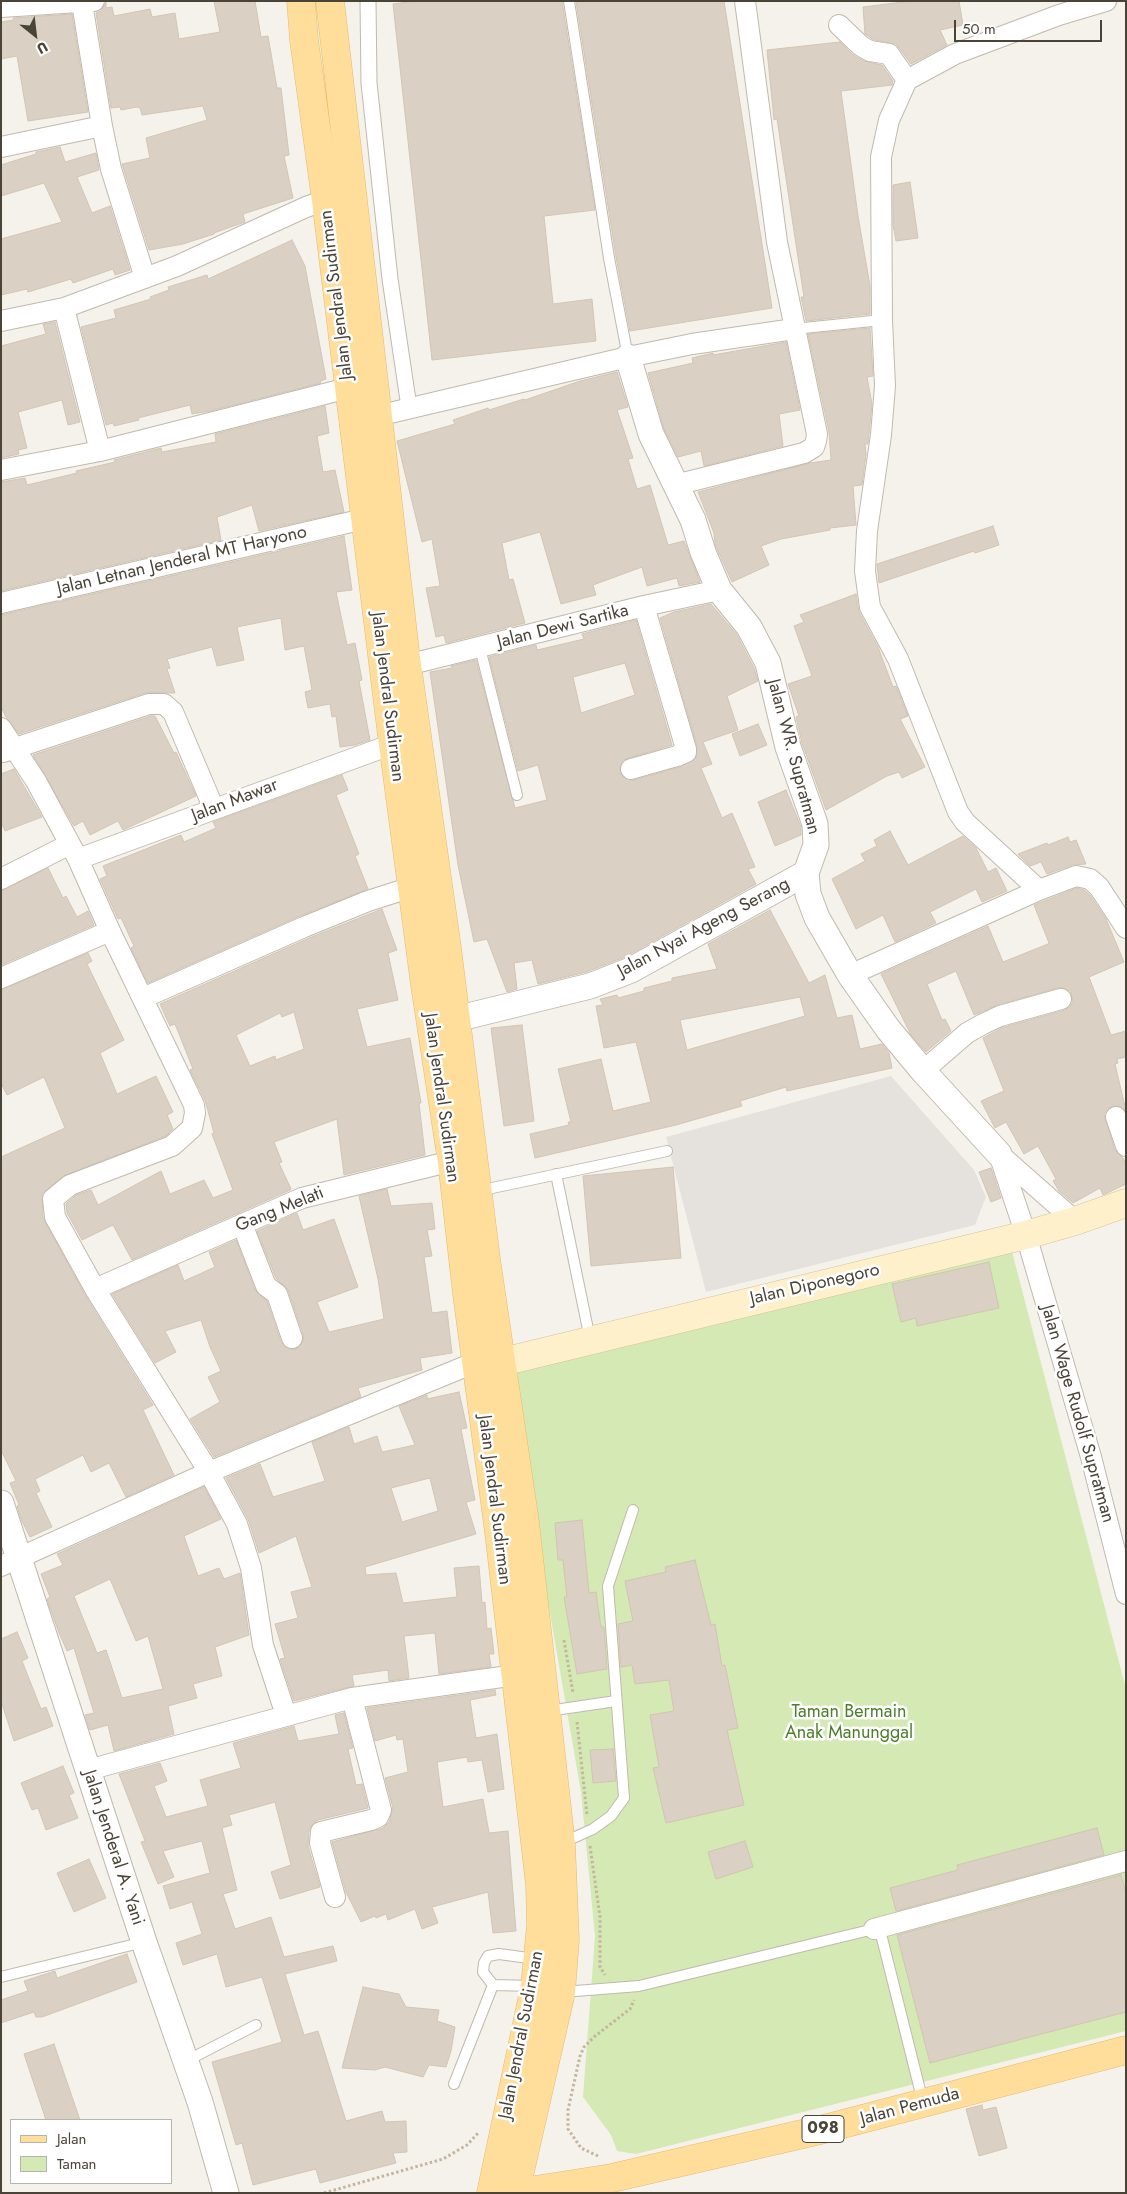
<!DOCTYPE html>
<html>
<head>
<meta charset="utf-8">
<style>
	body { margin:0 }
	#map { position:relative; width:1127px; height:2194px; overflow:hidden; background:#f5f2eb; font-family:Jost,sans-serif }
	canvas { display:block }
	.frame { position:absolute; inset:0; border:2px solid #4a4338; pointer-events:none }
	.legend { position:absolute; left:10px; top:2119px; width:162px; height:65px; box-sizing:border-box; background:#fff; border:1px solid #b7b4af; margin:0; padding:6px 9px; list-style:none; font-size:15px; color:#4a4338 }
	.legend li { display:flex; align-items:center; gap:10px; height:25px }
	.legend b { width:25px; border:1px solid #b7b4af }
	.north { position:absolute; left:10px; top:10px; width:50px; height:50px; -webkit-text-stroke:4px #fff; paint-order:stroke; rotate:151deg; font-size:14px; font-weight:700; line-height:20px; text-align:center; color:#4a4338 }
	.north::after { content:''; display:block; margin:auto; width:18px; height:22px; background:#4a4338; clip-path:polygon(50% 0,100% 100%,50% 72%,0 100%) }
	.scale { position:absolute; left:954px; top:20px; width:148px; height:22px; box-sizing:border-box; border:2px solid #4a4338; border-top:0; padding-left:6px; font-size:15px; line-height:18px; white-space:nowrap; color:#4a4338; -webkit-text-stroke:4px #fff; paint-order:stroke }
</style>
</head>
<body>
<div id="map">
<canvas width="1127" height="2194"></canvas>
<div class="frame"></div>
<ul class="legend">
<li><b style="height:6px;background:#ffde9b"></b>Jalan</li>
<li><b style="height:14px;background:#d4e9b4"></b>Taman</li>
</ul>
<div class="north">U</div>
<div class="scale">50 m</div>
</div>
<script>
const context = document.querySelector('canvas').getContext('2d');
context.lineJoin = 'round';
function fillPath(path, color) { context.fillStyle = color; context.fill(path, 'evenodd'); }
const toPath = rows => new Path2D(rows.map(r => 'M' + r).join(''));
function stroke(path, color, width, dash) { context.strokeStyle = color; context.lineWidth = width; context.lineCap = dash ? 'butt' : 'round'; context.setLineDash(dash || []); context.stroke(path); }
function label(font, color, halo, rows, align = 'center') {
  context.font = font + ' Jost,sans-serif'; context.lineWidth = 5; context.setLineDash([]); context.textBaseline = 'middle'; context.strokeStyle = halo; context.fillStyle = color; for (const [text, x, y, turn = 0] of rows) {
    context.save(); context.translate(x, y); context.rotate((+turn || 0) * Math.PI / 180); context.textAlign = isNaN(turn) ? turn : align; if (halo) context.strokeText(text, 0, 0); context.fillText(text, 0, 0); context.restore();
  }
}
const industrial = toPath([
	[891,1076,974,1170,986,1197,975,1225,706,1292,666,1137]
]);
const green = toPath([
	[1010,1244,1126,1689,1126,2031,636,2154,617,2151,611,2135,583,2097,595,1936,581,1792,507,1365]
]);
const building = toPath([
	[214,1,255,1,261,37,268,36,277,88,281,88,289,155,284,156,293,198,243,214,245,222,214,233,214,234,183,244,149,250,122,164,150,158,146,138,207,120,203,106,142,115,140,108,137,107,121,110,120,107,111,108,96,13,101,11,106,2,106,8,112,7,114,16,150,9,152,17,175,13,179,39,220,32,214,1],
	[415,1,562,1,595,210,544,216,553,304,592,299,596,341,432,360,393,4,415,1],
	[576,1,724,1,772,308,630,331,616,257,576,1],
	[911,1,959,1,963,25,940,30,947,45,911,64,896,44,874,40,865,34,863,7,911,1],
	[72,14,88,112,28,121,17,56,1,59,1,22,14,20,13,18,72,14],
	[840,42,853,55,864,61,882,65,893,81,892,85,841,91,858,216,870,286,870,314,806,321,801,297,804,297,777,119,774,120,767,50,840,42],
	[60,147,65,162,96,153,99,170,77,177,92,213,110,206,130,270,115,275,113,269,73,283,71,279,28,292,27,289,1,295,1,239,62,222,44,183,1,196,1,165,36,154,36,152,60,147],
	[910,182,918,238,896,241,893,225,893,185,910,182],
	[292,240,305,266,326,379,320,381,321,383,210,411,192,414,190,405,138,418,139,420,114,426,113,423,106,425,81,327,116,318,114,310,151,299,150,297,169,290,168,287,207,275,208,279,292,240],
	[55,322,80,422,68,425,62,400,18,412,27,448,18,450,19,454,1,458,1,346,46,334,43,324,55,322],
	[870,328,873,376,867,377,872,404,868,444,865,444,866,454,862,485,853,486,856,525,830,528,830,530,781,539,761,546,769,565,732,582,715,544,714,533,698,492,810,463,831,460,829,432,808,334,870,328],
	[786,342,800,410,779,414,783,446,704,466,701,451,678,457,664,429,648,373,693,363,692,358,713,353,713,355,786,342],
	[617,372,628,407,617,410,633,458,628,459,637,489,650,485,668,545,684,541,700,582,679,586,677,578,647,586,642,567,593,585,596,595,561,604,540,532,502,543,509,580,513,579,525,623,446,643,444,635,436,637,426,588,440,586,432,539,422,542,397,441,455,424,453,420,488,408,489,410,524,399,525,400,580,381,617,372],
	[325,406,329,433,317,436,323,472,335,470,344,512,259,531,252,505,217,517,221,540,1,591,1,482,25,478,27,485,77,473,76,471,115,462,114,460,161,448,162,452,216,442,215,434,325,406],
	[993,526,999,545,975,553,974,551,879,583,877,564,993,526],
	[344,536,352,590,336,592,347,645,355,643,362,680,359,681,370,740,355,745,340,747,336,716,332,717,330,704,308,708,305,692,312,690,304,646,285,650,281,618,237,627,244,660,217,666,212,647,167,659,170,668,167,669,175,693,145,693,19,734,6,717,1,707,1,615,344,536],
	[856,594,859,612,878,647,893,687,896,686,908,716,900,719,925,767,902,778,899,772,887,776,826,810,802,743,796,717,799,716,788,684,812,676,794,626,804,622,800,615,856,594],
	[711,604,737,635,754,668,758,681,727,696,738,730,703,742,712,764,701,768,722,818,732,813,755,867,748,869,756,884,625,957,586,972,538,984,532,960,514,963,517,989,507,992,487,939,474,942,458,865,430,672,452,668,451,666,476,660,515,808,547,800,538,765,518,771,489,657,536,645,537,650,584,639,582,634,636,620,672,745,623,760,620,766,620,773,628,780,634,780,680,767,696,758,697,746,660,618,674,612,711,604],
	[625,663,635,695,581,713,573,677,625,663],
	[151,716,155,716,174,753,176,752,196,796,123,830,118,821,90,835,83,821,74,826,33,755,151,716],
	[758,724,767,745,740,756,732,734,758,724],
	[14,769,42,817,5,831,1,822,1,774,14,769],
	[342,775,348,790,336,795,359,854,355,856,368,889,300,916,148,983,131,948,134,946,121,918,118,919,100,879,107,876,103,866,181,835,184,842,216,828,213,822,342,775],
	[786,790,801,827,801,835,775,846,758,802,786,790],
	[890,831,908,865,963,836,976,848,988,872,996,868,1007,891,982,902,976,889,930,912,936,923,895,942,883,915,856,929,832,879,865,861,861,854,877,846,874,840,890,831],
	[1068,837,1070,842,1076,840,1086,864,1072,865,1047,874,1041,862,1030,866,1018,854,1047,843,1048,845,1068,837],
	[48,868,63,898,66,896,77,917,88,911,94,925,1,965,1,891,48,868],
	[1077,888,1084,890,1090,895,1106,919,1124,962,1089,977,1111,1035,1126,1031,1126,1057,1117,1059,1118,1063,1115,1064,1126,1111,1119,1106,1113,1106,1107,1109,1104,1115,1115,1150,1123,1158,1126,1163,1126,1184,1103,1195,1100,1188,1073,1203,1059,1191,1053,1181,1056,1179,1038,1146,1024,1154,1006,1122,995,1128,981,1101,1004,1091,983,1038,1004,1027,1065,1010,1070,1007,1073,1001,1070,991,1064,988,1058,988,997,1005,974,1015,956,971,927,984,942,1020,945,1019,951,1031,926,1052,911,1035,881,974,988,926,1003,962,1048,944,1049,943,1034,905,1077,888],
	[382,909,397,950,388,953,398,1000,357,1009,367,1047,410,1038,421,1103,419,1103,425,1155,344,1175,337,1119,274,1142,282,1162,279,1163,291,1189,290,1190,132,1260,113,1225,82,1240,67,1213,66,1204,76,1195,91,1190,98,1205,161,1171,170,1194,204,1180,213,1198,233,1190,212,1134,214,1133,205,1100,190,1070,193,1069,175,1024,170,1026,160,1004,309,938,382,909],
	[294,1012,304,1049,276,1060,275,1056,250,1066,236,1035,280,1013,282,1017,294,1012],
	[770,910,809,983,825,975,837,1018,852,1015,860,1049,882,1044,889,1053,892,1068,787,1091,786,1087,740,1101,742,1106,676,1125,535,1158,530,1134,569,1125,568,1122,571,1122,558,1069,601,1059,613,1111,651,1102,636,1042,604,1048,596,1006,603,1005,600,999,617,995,618,998,644,991,644,988,672,981,672,978,717,969,708,944,770,910],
	[800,997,805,1016,687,1050,680,1020,800,997],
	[88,953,92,961,87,964,124,1040,100,1053,117,1094,156,1076,173,1112,167,1115,173,1129,166,1136,63,1176,42,1194,43,1218,85,1295,153,1405,143,1410,174,1475,126,1497,109,1463,91,1472,83,1455,35,1479,40,1491,36,1493,52,1527,30,1537,21,1519,17,1506,19,1505,10,1483,16,1481,1,1450,1,1157,65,1128,44,1077,7,1095,1,1083,1,990,88,953],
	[522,1025,534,1121,504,1126,491,1028,522,1025],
	[673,1167,681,1258,591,1266,583,1176,673,1167],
	[991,1168,1001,1198,991,1202,979,1172,991,1168],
	[387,1189,391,1206,432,1203,435,1229,427,1230,432,1256,424,1257,432,1313,447,1311,452,1353,420,1358,422,1370,358,1388,361,1397,214,1457,190,1419,220,1402,208,1377,221,1371,210,1347,201,1320,165,1331,176,1352,155,1363,112,1294,178,1265,184,1281,215,1267,209,1252,236,1240,255,1290,267,1301,281,1342,289,1349,296,1349,303,1341,303,1334,288,1290,276,1278,257,1231,297,1213,303,1230,334,1219,358,1287,317,1302,329,1332,384,1319,378,1279,359,1196,387,1189],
	[989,1262,999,1308,917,1326,916,1318,901,1322,892,1284,989,1262],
	[459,1392,467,1428,461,1429,475,1500,466,1502,476,1534,365,1567,366,1575,396,1573,403,1603,457,1597,454,1568,479,1566,482,1603,485,1602,487,1629,491,1628,494,1654,489,1654,491,1667,439,1674,435,1633,404,1636,409,1678,389,1681,388,1670,352,1675,354,1686,294,1701,280,1659,285,1658,275,1624,298,1618,291,1592,312,1587,296,1536,259,1553,248,1519,226,1478,260,1464,273,1497,325,1481,312,1442,349,1427,354,1444,377,1436,382,1452,415,1445,399,1406,427,1395,427,1399,459,1392],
	[430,1478,438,1511,402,1522,391,1488,430,1478],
	[204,1487,221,1519,184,1536,198,1576,219,1568,224,1579,240,1573,249,1635,215,1647,222,1676,193,1684,197,1698,168,1706,174,1734,114,1751,108,1725,90,1730,85,1715,94,1713,74,1648,67,1651,59,1633,47,1599,50,1597,41,1574,63,1565,57,1554,204,1487],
	[110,1579,136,1641,148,1636,163,1689,122,1698,106,1650,97,1653,74,1596,110,1579],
	[582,1520,589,1593,596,1592,601,1627,604,1627,607,1669,577,1674,564,1597,567,1597,563,1560,558,1560,555,1523,582,1520],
	[695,1560,711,1625,715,1624,722,1666,725,1665,738,1728,727,1730,744,1805,666,1823,653,1768,659,1767,650,1715,674,1711,669,1680,635,1684,632,1665,621,1667,618,1624,633,1621,625,1581,666,1572,665,1567,695,1560],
	[17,1632,28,1658,22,1661,41,1709,46,1707,53,1726,14,1741,1,1701,1,1639,17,1632],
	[495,1690,496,1695,470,1700,476,1738,497,1734,504,1789,488,1792,482,1760,468,1762,467,1757,437,1762,443,1807,483,1799,489,1833,508,1831,516,1931,493,1933,488,1892,432,1907,438,1923,422,1929,415,1909,388,1920,386,1914,376,1918,375,1916,361,1922,346,1892,332,1842,383,1828,389,1822,393,1808,385,1778,408,1772,403,1739,397,1740,396,1735,375,1741,367,1708,495,1690],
	[344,1713,353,1748,348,1749,356,1785,362,1784,368,1808,318,1820,312,1825,309,1831,308,1846,320,1887,280,1899,271,1872,291,1865,275,1802,229,1815,232,1825,222,1828,237,1890,223,1894,235,1929,271,1917,284,1957,333,1946,337,1961,285,1974,304,2035,318,2031,346,2121,382,2111,385,2122,406,2121,407,2152,393,2153,396,2163,320,2183,316,2169,253,2185,242,2143,236,2145,212,2062,282,2042,262,1977,226,1987,217,1954,183,1965,176,1943,202,1934,192,1902,170,1909,163,1886,210,1873,202,1841,163,1851,174,1877,158,1884,141,1842,145,1841,119,1774,160,1763,167,1781,154,1786,166,1817,208,1806,200,1780,241,1768,233,1743,294,1726,298,1741,339,1734,335,1715,344,1713],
	[613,1749,616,1781,593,1783,590,1750,613,1749],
	[63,1766,74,1793,69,1795,78,1818,46,1830,38,1808,32,1810,21,1783,63,1766],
	[1097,1828,1104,1855,896,1911,890,1888,958,1870,957,1865,1097,1828],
	[745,1841,753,1867,716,1879,708,1852,745,1841],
	[89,1859,106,1898,74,1912,57,1873,89,1859],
	[1121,1875,1126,1893,1126,2012,930,2063,897,1935,1121,1875],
	[127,1954,137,1982,42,2017,36,2017,34,2012,1,2023,1,2000,28,1991,24,1981,55,1971,57,1978,127,1954],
	[363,1987,399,1994,406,2007,439,2010,437,2021,455,2027,451,2051,446,2067,429,2065,423,2077,385,2067,375,2070,342,2068,363,1987],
	[54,2044,80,2120,46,2120,24,2054,54,2044],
	[982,2105,983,2110,996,2107,1007,2148,979,2156,966,2109,982,2105]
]);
const path = toPath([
	[564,1640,573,1693],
	[577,1722,587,1815],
	[590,1846,600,1917,600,1967,605,1975],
	[598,2156,581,2148,568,2129,568,2110,580,2056,584,2047,594,2037,630,2009,634,2000],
	[324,2193,443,2159,467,2145,479,2132]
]);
const service = toPath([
	[569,1,609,258,628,357],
	[794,329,882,320],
	[480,648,517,795],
	[556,1174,590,1339],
	[478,1191,667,1151],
	[548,1711,616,1701],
	[562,1843,593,1829,611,1816,624,1798,608,1586,633,1510],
	[1,1977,144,1942],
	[534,1986,493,1985,483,1972,484,1963,488,1956,499,1954,536,1959],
	[563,1992,639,1986,874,1929,877,1930,882,1938,923,2102],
	[186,2061,256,2025],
	[454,2084,493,1985]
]);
const pedestrian = toPath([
	[368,1,369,83,390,279,409,407]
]);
const minor = toPath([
	[82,3,102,126,111,169,145,278],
	[1,7,94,1],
	[839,25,861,46,870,51,889,54,907,80],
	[1,147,102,126],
	[64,308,100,451],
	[1,321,64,308,177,266,306,207,338,196],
	[377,416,628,357,692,344,794,329],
	[1,470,100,451,348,388],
	[675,485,804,453,814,447,816,441,817,434,777,242,745,1],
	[1,603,364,519],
	[407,665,644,606,719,590],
	[1,728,36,781,78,859,110,931,194,1105,195,1113,192,1128,172,1146,70,1185,53,1199,55,1217,95,1289,209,1472,237,1524,251,1568,263,1645,286,1715],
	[3,752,149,704,164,704,173,712,214,809],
	[631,769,677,756,686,752,686,749,644,606],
	[78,859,393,744],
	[1,879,70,844],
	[1039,890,965,822,958,812,898,659,870,607,865,571,867,531,881,435,885,386,882,320,881,157,889,120,907,80,955,54,1059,15,1106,1],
	[850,975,1039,890,1076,876,1090,879,1099,887,1126,928],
	[1,978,110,931],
	[143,998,304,927,368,901,412,887],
	[923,1071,967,1033,983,1024,1000,1016,1061,999],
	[1116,1117,1126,1146],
	[999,1154,1026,1235,1091,1457,1126,1594],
	[999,1154,1075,1221],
	[242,1224,266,1286,277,1294,292,1338],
	[95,1289,302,1198,464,1158],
	[1,1566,209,1472,476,1362],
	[88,1770,352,1698,516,1675],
	[335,1897,320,1843,321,1832,371,1820,378,1817,381,1810,352,1698],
	[874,1929,1126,1861]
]);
const tertiary = toPath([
	[628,357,651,434,693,520,703,552,719,590,749,627,768,663,788,747,815,824,816,845,806,873,808,894,817,918,850,975,888,1029,923,1071,999,1154],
	[456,1019,590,986,631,970,806,873],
	[1,1503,144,1942,200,2102,226,2193]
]);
const secondary = toPath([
	[502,1362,1026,1235,1075,1221,1126,1203]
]);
const primary = toPath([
	[301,1,304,40,326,200,393,744,425,985,452,1162,467,1294,499,1532,540,1885,541,1925,535,1986,491,2193],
	[330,1,405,651,447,948,486,1259,525,1523,561,1844,565,1940,561,1992,515,2193],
	[516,2193,612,2178,820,2130,1126,2050]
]);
const shields = [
	[823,2129,42]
];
const shieldNames = [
	["098",823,2129]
];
const streetNames = [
	["Jalan Jendral Sudirman",337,295,-97],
	["Jalan Letnan Jenderal MT Haryono",182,561,-13],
	["Jalan Dewi Sartika",563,627,-14],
	["Jalan Jendral Sudirman",387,697,83],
	["Jalan WR. Supratman",793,757,75],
	["Jalan Mawar",235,801,-21],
	["Jalan Nyai Ageng Serang",704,928,-28],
	["Jalan Jendral Sudirman",441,1098,82],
	["Gang Melati",280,1210,-22],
	["Jalan Diponegoro",815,1285,-13],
	["Jalan Wage Rudolf Supratman",1077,1414,74],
	["Jalan Jendral Sudirman",494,1500,83],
	["Jalan Jenderal A. Yani",113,1848,72],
	["Jalan Jendral Sudirman",522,2035,-79],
	["Jalan Pemuda",910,2107,-15]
];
const parkNames = [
	["Taman Bermain",849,1713],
	["Anak Manunggal",849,1734]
];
fillPath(industrial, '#e5e1dc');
fillPath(green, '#d4e9b4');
fillPath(building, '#dad0c3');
stroke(building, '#d2c5b3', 1);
stroke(service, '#c1b9ad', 12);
stroke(pedestrian, '#c1b9ad', 17);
stroke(minor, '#c1b9ad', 22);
stroke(tertiary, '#c1b9ad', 27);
stroke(secondary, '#d5c49a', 29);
stroke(primary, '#e5bb69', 29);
stroke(path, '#c3b59e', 3, [2.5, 2.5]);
stroke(service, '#fff', 10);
stroke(pedestrian, '#fff', 15);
stroke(minor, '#fff', 20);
stroke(tertiary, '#fff', 25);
stroke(secondary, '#fff0cc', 28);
stroke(primary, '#ffde9b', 28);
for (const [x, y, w] of shields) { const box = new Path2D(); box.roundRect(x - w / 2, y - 13.5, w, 27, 4); context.fillStyle = '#fff'; context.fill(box); stroke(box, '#4a4338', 1); }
label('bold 16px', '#4a4338', null, shieldNames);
label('18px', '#4a4338', '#fff', streetNames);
label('18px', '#4d7e2a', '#fff', parkNames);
</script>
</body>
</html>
